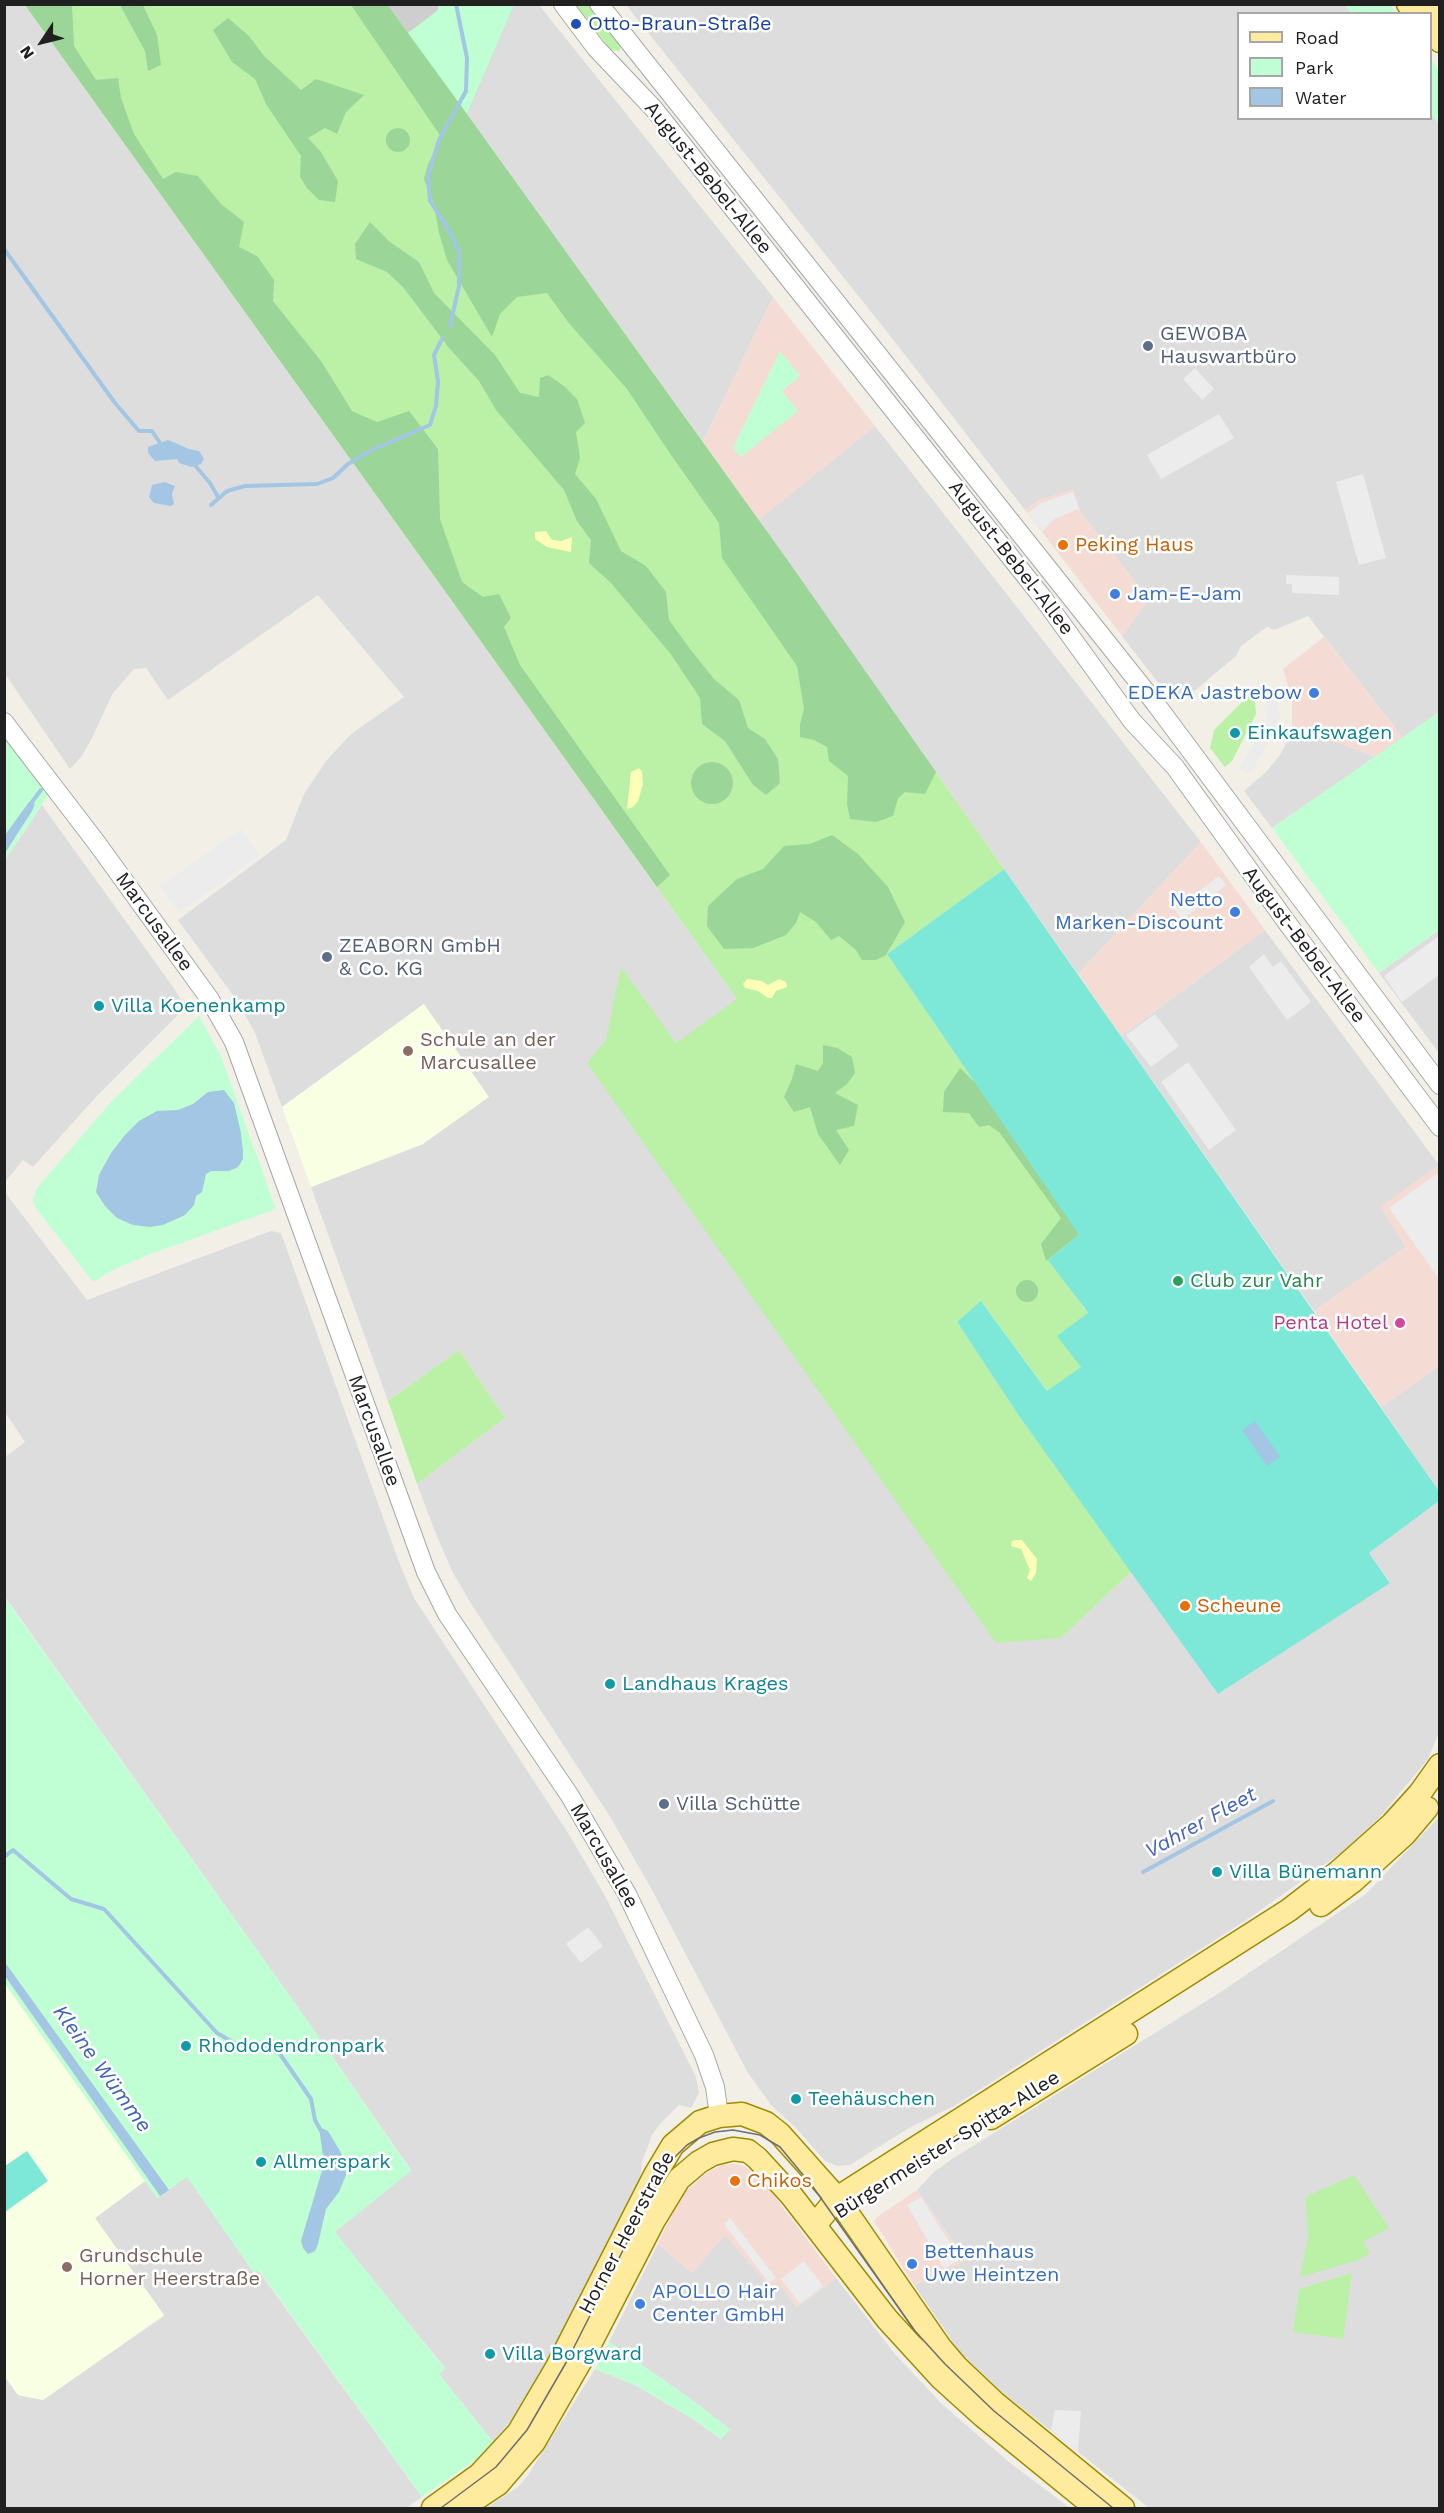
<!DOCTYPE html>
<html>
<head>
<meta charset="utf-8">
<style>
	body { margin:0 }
	#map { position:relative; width:1444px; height:2513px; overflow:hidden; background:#f2f0e6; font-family:"Work Sans",sans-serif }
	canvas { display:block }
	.frame { position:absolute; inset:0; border:6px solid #202020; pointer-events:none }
	.legend { position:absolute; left:1237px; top:12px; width:195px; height:108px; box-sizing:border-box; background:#fff; border:2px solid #a6a6a6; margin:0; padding:8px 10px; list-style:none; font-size:18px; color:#202020 }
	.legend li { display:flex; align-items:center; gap:12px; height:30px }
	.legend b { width:30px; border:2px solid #a6a6a6 }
	.north { position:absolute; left:12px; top:12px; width:60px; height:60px; -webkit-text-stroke:4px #fff; paint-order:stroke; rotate:235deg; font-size:16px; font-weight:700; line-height:24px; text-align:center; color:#202020 }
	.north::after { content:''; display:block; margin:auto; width:21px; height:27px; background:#202020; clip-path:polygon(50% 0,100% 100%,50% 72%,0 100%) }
</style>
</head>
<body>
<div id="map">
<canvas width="1444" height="2513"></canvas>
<div class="frame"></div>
<ul class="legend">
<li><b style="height:8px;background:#ffeb9e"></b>Road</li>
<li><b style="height:16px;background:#c0ffd3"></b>Park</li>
<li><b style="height:16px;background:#a2c6e3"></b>Water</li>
</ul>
<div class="north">N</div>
</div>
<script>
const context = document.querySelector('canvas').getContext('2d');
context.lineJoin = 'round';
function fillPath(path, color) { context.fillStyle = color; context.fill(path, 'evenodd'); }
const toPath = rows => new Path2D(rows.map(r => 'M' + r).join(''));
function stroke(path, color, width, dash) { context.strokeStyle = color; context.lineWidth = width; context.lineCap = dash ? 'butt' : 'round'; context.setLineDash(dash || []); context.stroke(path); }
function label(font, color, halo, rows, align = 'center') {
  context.font = font + ' "Work Sans",sans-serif'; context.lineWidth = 5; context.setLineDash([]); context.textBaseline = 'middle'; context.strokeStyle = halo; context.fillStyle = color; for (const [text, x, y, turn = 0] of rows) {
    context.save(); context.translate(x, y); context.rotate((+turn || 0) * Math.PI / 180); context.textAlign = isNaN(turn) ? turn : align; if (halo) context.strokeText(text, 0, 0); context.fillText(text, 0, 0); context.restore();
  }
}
const residential = toPath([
	[4,5,25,5,737,999,1061,1638,1131,1572,1218,1694,1390,1582,1369,1553,1439,1501,1439,1732,1428,1759,1380,1817,1342,1852,1251,1917,954,2106,909,2128,850,2165,837,2166,825,2161,796,2128,771,2105,748,2073,651,1888,609,1815,470,1602,452,1571,434,1529,417,1484,505,1418,459,1350,388,1401,311,1187,423,1144,424,1004,282,1107,255,1033,238,1002,178,920,286,840,304,794,326,761,351,734,404,697,318,595,168,700,146,668,134,669,113,693,93,736,82,756,70,769,5,674],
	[514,5,539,5,773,297,703,442,467,114],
	[626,5,1345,5,1352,13,1238,14,1238,118,1430,118,1431,113,1439,124,1439,712,1403,738,1308,616,1274,630,1267,627,1241,646,1236,656,1186,698,1178,700,1170,698,1122,636,1149,599,1081,513,1073,490,1039,500,1025,510,888,333],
	[875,426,1201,842,1078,974,758,520],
	[1292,732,1338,742,1376,757,1272,828,1244,791,1266,772,1280,755],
	[42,805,173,987,183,1003,182,1011,95,1098,33,1167,23,1160,5,1182,5,860],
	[1265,930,1439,1165,1381,1207,1406,1247,1314,1311,1121,1036],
	[1439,930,1439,1053,1379,973],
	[4,1191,87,1300,271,1231,281,1233,399,1562,414,1598,570,1836,605,1896,696,2077,699,2093,691,2108,679,2105,660,2124,652,2135,642,2162,640,2180,556,2346,511,2420,493,2442,439,2374,445,2368,334,2232,411,2170,304,2016,5,1597,5,1457,25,1442,5,1412],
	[1439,1366,1439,1491,1381,1407],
	[1439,1817,1439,2508,1149,2508,1002,2392,959,2351,914,2285,966,2260,917,2190,934,2172,952,2159,1216,1995,1366,1894],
	[187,2176,254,2273,258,2270,422,2497,406,2508,5,2508,4,2376,18,2395,43,2400,164,2316,95,2218,145,2181,157,2198],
	[725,2234,771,2288,778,2282,797,2307,836,2278,894,2353,943,2405,1009,2462,1070,2508,486,2508,518,2487,528,2475,595,2369,635,2385,693,2419,721,2439,729,2429,692,2400,609,2342,658,2244,692,2273]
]);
const commercial = toPath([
	[773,297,875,426,758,520,703,442],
	[1073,489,1081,513,1149,599,1122,636,1025,510,1039,500],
	[1324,637,1403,738,1376,757,1338,742,1292,732,1292,700,1283,669],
	[1201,842,1265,930,1121,1036,1078,974],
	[1439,1165,1439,1366,1381,1407,1314,1311,1406,1247,1380,1207],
	[736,2164,747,2168,763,2181,836,2278,797,2307,778,2283,771,2289,725,2235,692,2273,658,2244,680,2196,708,2172,722,2165],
	[917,2190,966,2260,914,2285,874,2221,877,2217]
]);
const education = toPath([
	[424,1004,489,1097,423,1144,311,1187,282,1107],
	[4,1983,145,2181,95,2218,164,2315,43,2400,18,2395,5,2376]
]);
const religious = toPath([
	[388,5,438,5,438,10,408,33]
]);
const grass = toPath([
	[25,5,388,5,703,442,1004,869,887,954,1079,1235,1049,1260,1088,1314,1081,1367,1048,1392,982,1302,957,1322,1019,1416,1131,1572,1061,1638,996,1643,587,1063,606,1040,621,967,676,1043,737,999],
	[576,5,591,5,622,46,619,51,611,50],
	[1254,690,1256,714,1232,761,1225,767,1210,748,1214,730],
	[459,1350,505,1418,417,1484,388,1401],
	[1354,2175,1389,2228,1363,2242,1370,2253,1359,2260,1300,2277,1308,2236,1305,2197],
	[1352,2273,1343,2339,1293,2332,1299,2289]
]);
const forest = toPath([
	[25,5,72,5,74,46,96,80,118,78,121,98,134,134,163,179,176,172,198,176,221,204,244,222,239,247,257,256,274,280,273,301,321,361,352,411,377,422,409,411,438,449,440,519,462,582,483,597,499,594,511,618,504,627,520,665,670,875,657,887],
	[120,5,143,5,157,35,161,65,148,71,145,51],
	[351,5,388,5,408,33,438,10,438,5,514,5,467,114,786,558,936,772,925,794,905,792,898,798,893,816,876,822,850,819,847,804,848,776,829,761,827,747,814,740,800,737,800,724,804,709,797,666,722,558,719,523,669,452,627,389,568,322,547,293,517,297,500,314,492,337,447,260,439,233,434,204,424,179,428,164,442,138],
	[228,18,249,36,264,56,301,90,316,79,364,95,346,112,337,134,325,128,308,138,321,152,338,181,335,202,319,200,307,188,300,177,301,156,266,104,255,79,232,62,213,30],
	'386 140a12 12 0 1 1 24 0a12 12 0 1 1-24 0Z',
	[370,222,390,242,419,262,434,293,495,355,520,393,539,397,540,378,548,375,564,386,577,399,585,423,576,432,580,458,575,474,596,499,621,551,646,566,666,592,669,620,690,649,714,679,739,700,748,728,765,739,778,759,780,783,766,795,753,785,725,741,702,724,700,698,670,653,610,582,589,563,591,540,577,521,564,490,496,410,479,381,449,348,403,287,387,272,356,259,355,244],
	'691 783a21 21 0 1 1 42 0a21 21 0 1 1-42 0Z',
	[832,835,858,854,888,887,905,922,886,955,876,960,862,960,856,950,839,936,831,940,816,922,800,912,796,923,786,935,753,948,724,949,707,926,708,906,737,879,763,869,784,846,810,844],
	[823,1045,837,1048,852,1057,855,1073,847,1084,835,1093,858,1105,854,1126,836,1130,849,1150,840,1165,818,1134,810,1107,794,1112,784,1097,792,1079,796,1064,818,1071,823,1063],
	[960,1068,992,1099,1084,1231,1046,1261,1041,1244,1061,1218,999,1132,989,1125,979,1127,969,1113,943,1112,944,1092],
	'1016 1291a11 11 0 1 1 22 0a11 11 0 1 1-22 0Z'
]);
const sand = toPath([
	[546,531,552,540,561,541,572,537,571,552,547,547,535,539,535,532],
	[639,768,642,771,643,784,638,801,633,807,627,809,631,772],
	[747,979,762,981,768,985,779,979,786,982,787,987,776,991,772,998,768,998,758,991,745,988,743,984],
	[1016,1540,1022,1540,1037,1559,1036,1573,1031,1581,1027,1578,1030,1570,1021,1549,1011,1546,1012,1541]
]);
const park = toPath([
	[438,5,514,5,467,114,408,33,438,10],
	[1345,5,1390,5,1396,13,1352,13],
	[1431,59,1439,71,1439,124,1431,113],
	[780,351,800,376,782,391,798,411,741,457,733,448],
	[1439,712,1439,930,1379,973,1272,828],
	[4,733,48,795,5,860,4,860],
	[199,1016,221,1056,276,1209,151,1254,113,1270,93,1282,35,1207,33,1201,36,1189,112,1101],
	[4,1597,304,2016,411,2171,335,2232,445,2369,439,2374,493,2442,475,2460,422,2497,259,2270,254,2273,187,2177,157,2198,5,1983],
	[609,2342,692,2400,730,2429,721,2439,693,2419,635,2385,595,2369]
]);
const pitch = toPath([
	[1004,869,1439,1491,1439,1501,1369,1553,1390,1583,1218,1694,1019,1416,957,1322,981,1301,1047,1391,1081,1367,1057,1336,1088,1313,1048,1260,1079,1235,887,954],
	[27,2151,48,2181,5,2212,5,2166]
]);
const parking = toPath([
	[1195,368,1214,389,1202,400,1183,379],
	[1219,414,1234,438,1161,479,1147,455],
	[1363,474,1386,558,1359,565,1336,482],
	[1073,492,1079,509,1054,519,1042,532,1028,513,1041,503],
	[1286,575,1339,577,1339,595,1292,593,1292,584,1286,584],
	[1278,692,1280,714,1277,727,1250,775,1239,768,1266,722,1268,712,1266,693],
	[241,829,260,855,179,913,160,886],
	[1219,876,1226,885,1182,920,1174,909],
	[1439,936,1439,975,1402,1002,1384,976],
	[1264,954,1273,967,1281,961,1311,1002,1287,1020,1249,967],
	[1155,1014,1179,1046,1151,1067,1126,1035],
	[1188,1062,1236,1130,1209,1150,1161,1082],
	[1438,1173,1440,1175,1439,1279,1389,1208],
	[588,1927,603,1946,581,1963,566,1944],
	[921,2197,960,2259,944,2269,907,2205],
	[730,2218,776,2278,769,2283,724,2224],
	[804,2261,823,2286,800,2304,781,2279],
	[1055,2410,1081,2411,1078,2452,1051,2430]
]);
const water = toPath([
	[168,440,189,449,199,451,204,459,201,464,191,467,179,463,177,459,155,461,148,453,148,447],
	[165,482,175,486,172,494,174,504,171,506,154,503,149,497,152,485],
	[29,802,35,804,32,811,5,853,5,835],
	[224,1090,234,1103,241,1133,243,1152,243,1159,238,1167,229,1171,211,1171,206,1174,202,1192,196,1196,194,1205,185,1215,163,1225,150,1227,133,1225,117,1218,105,1206,96,1192,99,1175,111,1153,125,1135,139,1121,157,1111,178,1110,193,1104,208,1092],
	[1255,1421,1280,1457,1267,1466,1242,1430],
	[4,1961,169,2190,160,2196,5,1976],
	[319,2127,328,2131,340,2151,345,2162,346,2175,339,2192,326,2209,318,2244,315,2251,308,2254,303,2248,301,2241,324,2164]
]);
const stream = toPath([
	[4,249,115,403,139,431,152,431,162,446],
	[450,326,459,286,459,251,446,225,430,201,428,176,439,140,466,91,467,58,456,4],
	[193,463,210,483,218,497],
	[211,505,227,491,245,486,317,484,333,478,348,464,372,450,430,425,436,406,438,381,434,355,442,339],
	[29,806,41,790],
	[4,1857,13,1850,71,1899,104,1909,217,2033,236,2044,262,2044,280,2054,311,2099,315,2120,321,2131],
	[1143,1872,1273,1801]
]);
const minor = toPath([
	[563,4,596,48,654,109,1043,598,1132,721,1175,767,1288,924,1440,1127],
	[599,4,1155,703,1440,1085],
	[4,722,96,842,209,998,234,1042,426,1572,447,1614,570,1796,627,1894,704,2055,715,2087,719,2116]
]);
const major = toPath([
	[1408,4,1416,14],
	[1432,4,1440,14],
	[1430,31,1440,41],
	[1321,1905,1352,1882,1405,1834,1427,1808],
	[991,2118,1126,2034],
	[816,2224,837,2198,1289,1910,1337,1873,1392,1824,1420,1793,1440,1765],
	[433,2508,479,2475,518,2433,557,2367,655,2175,673,2145,700,2122,719,2116,742,2114,766,2123,780,2134,837,2198,940,2347,957,2367,995,2403,1123,2508],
	[462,2508,498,2484,534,2442,588,2348,654,2220,679,2179,699,2162,713,2154,733,2149,748,2151,757,2158,791,2195,887,2319,941,2378,983,2416,1096,2508]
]);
const tram = toPath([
	[441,2508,496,2467,527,2430,567,2361,656,2185,671,2161,687,2145,699,2138,715,2132,733,2130,760,2135,780,2147,813,2187,915,2331,945,2364,994,2411,1113,2508]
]);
const markers = [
	[576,24,6,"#1a4fb4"],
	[1148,346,6,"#5c6f8a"],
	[1063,545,6,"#e8710a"],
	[1115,594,6,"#3f7fe0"],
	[1314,693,6,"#3f7fe0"],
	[1235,733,6,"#0f9aa8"],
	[1235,912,6,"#3f7fe0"],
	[327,957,6,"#5c6f8a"],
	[99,1006,6,"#0f9aa8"],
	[408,1051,6,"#8d6e63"],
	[1178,1281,6,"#2e9e5b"],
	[1400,1323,6,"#d1479c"],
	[1185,1606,6,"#e8710a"],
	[610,1684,6,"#0f9aa8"],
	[664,1804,6,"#5c6f8a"],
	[1217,1872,6,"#0f9aa8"],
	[186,2046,6,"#0f9aa8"],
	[796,2099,6,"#0f9aa8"],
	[261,2162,6,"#0f9aa8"],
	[735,2181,6,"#e8710a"],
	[912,2264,6,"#3f7fe0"],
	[67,2267,6,"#8d6e63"],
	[640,2304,6,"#3f7fe0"],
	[490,2354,6,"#0f9aa8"]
];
const transitNames = [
	["Otto-Braun-Straße",588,24]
];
const streetNames = [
	["August-Bebel-Allee",708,178,51],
	["August-Bebel-Allee",1011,558,52],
	["Marcusallee",154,922,54],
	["August-Bebel-Allee",1304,945,53],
	["Marcusallee",374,1431,70],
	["Marcusallee",604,1856,60],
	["Bürgermeister-Spitta-Allee",947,2145,-32],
	["Horner Heerstraße",627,2233,-62]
];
const serviceNames = [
	["GEWOBA",1160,334],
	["Hauswartbüro",1160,357],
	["ZEABORN GmbH",339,946],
	["& Co. KG",339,969],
	["Villa Schütte",676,1804]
];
const foodNames = [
	["Peking Haus",1075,545],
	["Scheune",1197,1606],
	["Chikos",747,2181]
];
const shopNames = [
	["Jam-E-Jam",1127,594],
	["EDEKA Jastrebow",1302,693,"right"],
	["Netto",1223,900,"right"],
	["Marken-Discount",1223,923,"right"],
	["Bettenhaus",924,2252],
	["Uwe Heintzen",924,2275],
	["APOLLO Hair",652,2292],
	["Center GmbH",652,2315]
];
const cultureNames = [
	["Einkaufswagen",1247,733],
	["Villa Koenenkamp",111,1006],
	["Landhaus Krages",622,1684],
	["Villa Bünemann",1229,1872],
	["Rhododendronpark",198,2046],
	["Teehäuschen",808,2099],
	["Allmerspark",273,2162],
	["Villa Borgward",502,2354]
];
const educationNames = [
	["Schule an der",420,1040],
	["Marcusallee",420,1063],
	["Grundschule",79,2256],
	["Horner Heerstraße",79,2279]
];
const leisureNames = [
	["Club zur Vahr",1190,1281]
];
const hotelNames = [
	["Penta Hotel",1388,1323]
];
const waterNames = [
	["Vahrer Fleet",1201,1823,-29],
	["Kleine Wümme",102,2069,54]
];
fillPath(residential, '#dedddd');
fillPath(commercial, '#f4dcd4');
fillPath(education, '#f8ffe2');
fillPath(religious, '#cecece');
fillPath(grass, '#bbf0a7');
fillPath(forest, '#9bd597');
fillPath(sand, '#fdffb7');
fillPath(park, '#c0ffd3');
fillPath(pitch, '#7de8d7');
fillPath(parking, '#ececec');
fillPath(water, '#a2c6e3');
stroke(stream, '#a2c6e3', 4);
stroke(minor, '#a7a7a7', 20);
stroke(major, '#9d8c00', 25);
stroke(minor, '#fff', 18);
stroke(major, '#ffeb9e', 22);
stroke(tram, '#6e6e6e', 1.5);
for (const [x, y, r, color] of markers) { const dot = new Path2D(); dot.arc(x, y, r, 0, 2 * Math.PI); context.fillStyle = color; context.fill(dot); stroke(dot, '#fff', 2); }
label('20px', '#164399', '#fff', transitNames, 'left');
label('20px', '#202020', '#fff', streetNames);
label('20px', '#4e5e75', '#fff', serviceNames, 'left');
label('20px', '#c56008', '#fff', foodNames, 'left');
label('20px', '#366cbe', '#fff', shopNames, 'left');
label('20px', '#0d838f', '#fff', cultureNames, 'left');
label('20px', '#785e54', '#fff', educationNames, 'left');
label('20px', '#27864d', '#fff', leisureNames, 'left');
label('20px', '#b23c85', '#fff', hotelNames, 'right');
label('italic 21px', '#4263bb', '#fff', waterNames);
</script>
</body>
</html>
